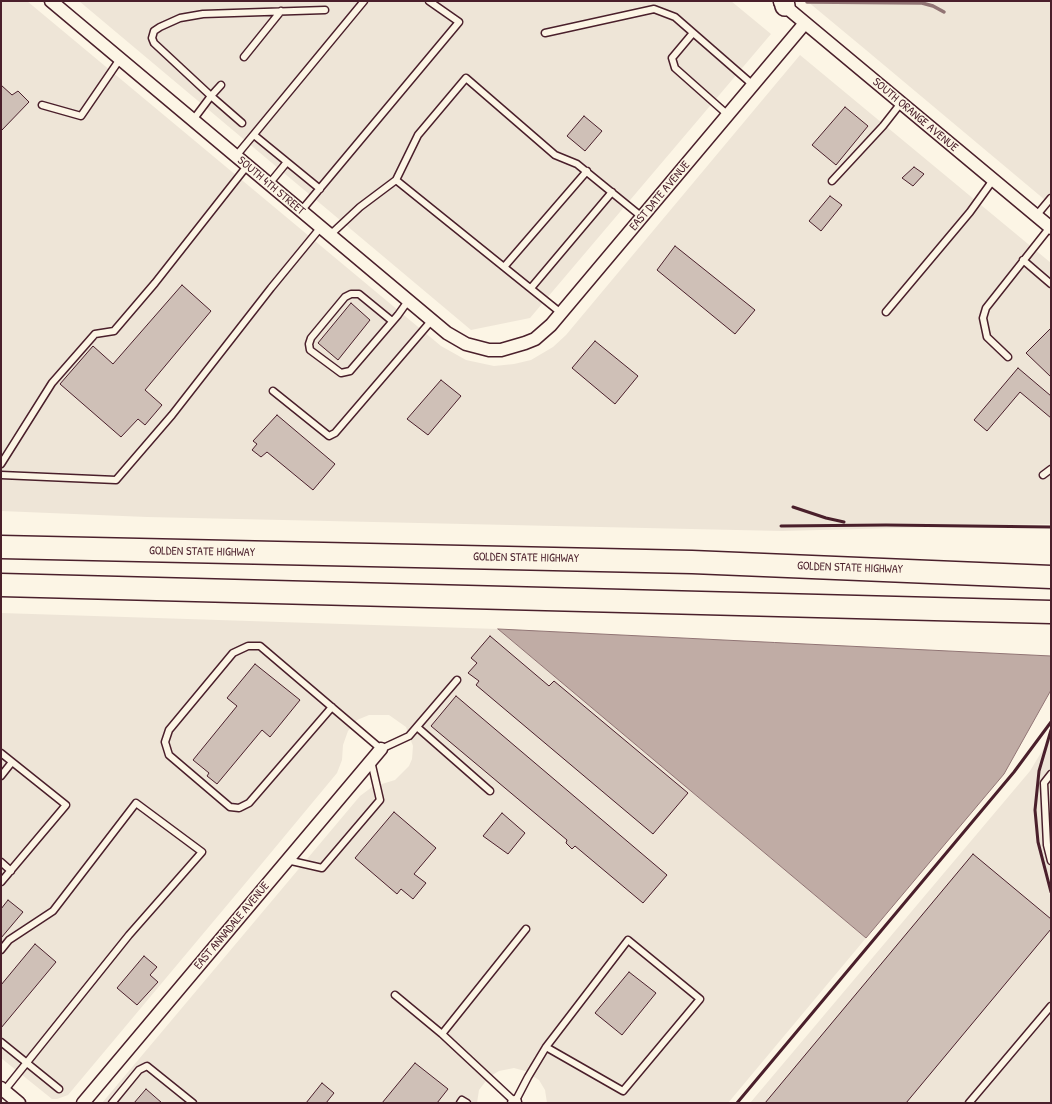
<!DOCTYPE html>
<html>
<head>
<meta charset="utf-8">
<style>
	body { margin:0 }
	#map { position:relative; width:1052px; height:1104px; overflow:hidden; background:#fcf5e5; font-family:"Patrick Hand",sans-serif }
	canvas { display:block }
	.frame { position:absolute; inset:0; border:2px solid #4a1f2b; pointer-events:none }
</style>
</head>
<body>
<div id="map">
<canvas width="1052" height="1104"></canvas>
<div class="frame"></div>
</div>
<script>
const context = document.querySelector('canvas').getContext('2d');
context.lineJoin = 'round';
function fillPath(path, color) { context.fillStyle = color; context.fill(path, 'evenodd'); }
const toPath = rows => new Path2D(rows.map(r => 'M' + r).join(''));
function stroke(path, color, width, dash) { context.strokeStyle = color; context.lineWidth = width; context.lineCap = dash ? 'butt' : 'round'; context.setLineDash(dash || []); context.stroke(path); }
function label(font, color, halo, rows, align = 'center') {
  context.font = font + ' "Patrick Hand",sans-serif'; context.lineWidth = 3; context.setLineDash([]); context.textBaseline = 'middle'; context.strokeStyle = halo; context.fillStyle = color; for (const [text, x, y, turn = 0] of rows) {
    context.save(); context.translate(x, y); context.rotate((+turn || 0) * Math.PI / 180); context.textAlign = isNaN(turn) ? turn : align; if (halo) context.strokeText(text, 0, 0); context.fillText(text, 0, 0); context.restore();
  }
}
const built = toPath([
	[1,1,27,1,441,346,466,360,494,366,514,364,531,360,553,347,566,335,800,55,1051,263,1051,524,782,531,147,517,1,511],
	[79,1,731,1,771,34,530,318,471,330],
	[807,1,1051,1,1051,205,866,50],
	[1,613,498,629,866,938,728,1103,547,1103,545,1090,539,1080,525,1071,514,1068,499,1071,489,1077,479,1090,477,1103,102,1103,360,796,372,787,395,780,409,766,412,759,413,746,406,727,389,715,369,715,357,720,348,731,343,745,342,760,337,773,259,867,68,1095,57,1099,52,1099,1,1058],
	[1051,736,1051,1103,750,1103,1030,771]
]);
const water = toPath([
	[498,629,1051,656,1051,690,1004,774,866,938,498,629]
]);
const stream = toPath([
	[807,2,922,3,933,6,944,12]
]);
const building = toPath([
	[1,85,12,95,18,91,29,102,1,131,1,85],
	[845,107,868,126,836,165,812,145,845,107],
	[584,116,602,131,585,151,567,136,584,116],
	[914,167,924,174,913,186,902,178,914,167],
	[830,196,842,205,821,231,809,221,830,196],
	[675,246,755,310,735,334,657,270,675,246],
	[182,285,211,311,145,390,162,405,145,425,138,419,121,437,60,384,93,346,113,364,182,285],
	[351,303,370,320,338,360,318,343,351,303],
	[1051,328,1051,377,1026,353,1051,328],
	[595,341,638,376,615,404,572,368,595,341],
	[1018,368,1051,396,1051,418,1020,392,987,431,974,420,1018,368],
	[441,380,461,396,428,435,407,419,441,380],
	[277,415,335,464,313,490,267,452,261,457,252,450,257,444,253,441,277,415],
	[490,636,549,686,554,681,688,793,653,834,476,685,479,681,468,673,477,663,471,658,490,636],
	[255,664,300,700,270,737,262,730,217,784,207,776,209,773,193,760,237,706,227,698,255,664],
	[456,696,667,875,643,903,575,846,572,849,566,843,567,840,431,726,456,696],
	[394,812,436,848,414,874,426,883,413,899,401,889,397,894,355,858,394,812],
	[502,813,525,833,508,854,483,836,502,813],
	[973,854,1051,919,1051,929,906,1103,765,1103,973,854],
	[8,900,23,912,1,938,1,909,8,900],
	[35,944,56,962,1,1028,1,985,35,944],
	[144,956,157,967,150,975,158,982,137,1005,117,988,144,956],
	[629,972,656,993,622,1035,595,1013,629,972],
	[415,1063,448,1089,437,1103,382,1103,415,1063],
	[322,1083,334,1093,326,1103,306,1103,322,1083],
	[146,1089,162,1103,134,1103,146,1089]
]);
const service = toPath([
	[545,33,654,9,675,17,753,85],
	[693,33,672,58,675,68,728,115],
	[244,57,281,11],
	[221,85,211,96,242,123],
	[42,105,81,116,120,59],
	[193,120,211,96,154,43,152,38,154,31,160,27,180,18,203,14,325,10],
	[254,135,320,189],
	[236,156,364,1],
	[396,180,561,313],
	[832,181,883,126,901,103],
	[269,184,287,162],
	[301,211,459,22,429,1],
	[1036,216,1051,198],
	[330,235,360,207,396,180,418,135,466,78,555,155,577,164,642,217],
	[1023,260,1051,284],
	[504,267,587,171],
	[531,288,612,192],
	[886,312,970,212,993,180],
	[392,321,359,294,351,294,345,297,311,338,309,344,310,350,341,373,350,371,398,315,408,301],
	[1008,357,987,337,983,318,986,308,1050,227],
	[273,391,329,436,335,433,432,320],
	[1,464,52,383,95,334,114,331,155,283,247,166],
	[1,475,116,480,172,415,271,288,321,227],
	[1043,475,1051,469],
	[332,707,249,803,239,808,230,807,169,755,165,742,169,730,233,653,248,646,260,646,381,749,409,736,457,680],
	[417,727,490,791],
	[1,753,66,805,1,882],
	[1051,774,1044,783,1047,845,1051,861],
	[1,776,12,762],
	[287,860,322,868,380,800,371,761],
	[1,862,11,871],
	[1,950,9,940,53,911,136,803,202,852,129,935,4,1091],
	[395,995,442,1034,515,1102,528,1077,546,1047,628,940,700,999,623,1091,546,1047],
	[442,1034,526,929],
	[1,1042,59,1089],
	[112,1103,139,1070,147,1066,193,1103],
	[460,1103,462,1100,467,1103],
	[969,1103,1051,1006]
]);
const minor = toPath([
	[51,1,447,333,466,344,489,350,501,350,525,343,535,339,551,325,805,23],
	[780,2,1051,228],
	[1,1088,19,1103],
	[83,1103,381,749],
	[514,1103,515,1102]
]);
const primary = toPath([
	[784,1,785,6]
]);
const motorway = toPath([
	[1,547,692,562,1051,577],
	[1,585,1051,612]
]);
const rail = toPath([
	[793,507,826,518,844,522],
	[781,526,886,525,1051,527],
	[1051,730,1039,771,1035,810,1038,842,1051,892],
	[737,1103,1014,772,1051,722]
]);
const streetNames = [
	["SOUTH ORANGE AVENUE",915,115,40],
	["SOUTH 4TH STREET",271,186,40],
	["EAST DATE AVENUE",660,196,-50],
	["GOLDEN STATE HIGHWAY",202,552,1],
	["GOLDEN STATE HIGHWAY",526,558,1],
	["GOLDEN STATE HIGHWAY",850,568,2],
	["EAST ANNADALE AVENUE",232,926,-50]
];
fillPath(built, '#eee5d7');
fillPath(water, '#c0aca5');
stroke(water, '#917474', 1);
stroke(stream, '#917474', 3.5);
fillPath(building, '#cfc0b7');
stroke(building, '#4a1f2b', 1);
stroke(service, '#4a1f2b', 9);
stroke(minor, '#4a1f2b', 15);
stroke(primary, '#4a1f2b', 22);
stroke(motorway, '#4a1f2b', 25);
stroke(service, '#fcf5e5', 6);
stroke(minor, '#fcf5e5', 12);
stroke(primary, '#fcf5e5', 19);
stroke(motorway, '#fcf5e5', 22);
stroke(rail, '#4a1f2b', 3);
label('12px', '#4a1f2b', '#fcf5e5', streetNames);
</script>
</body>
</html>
